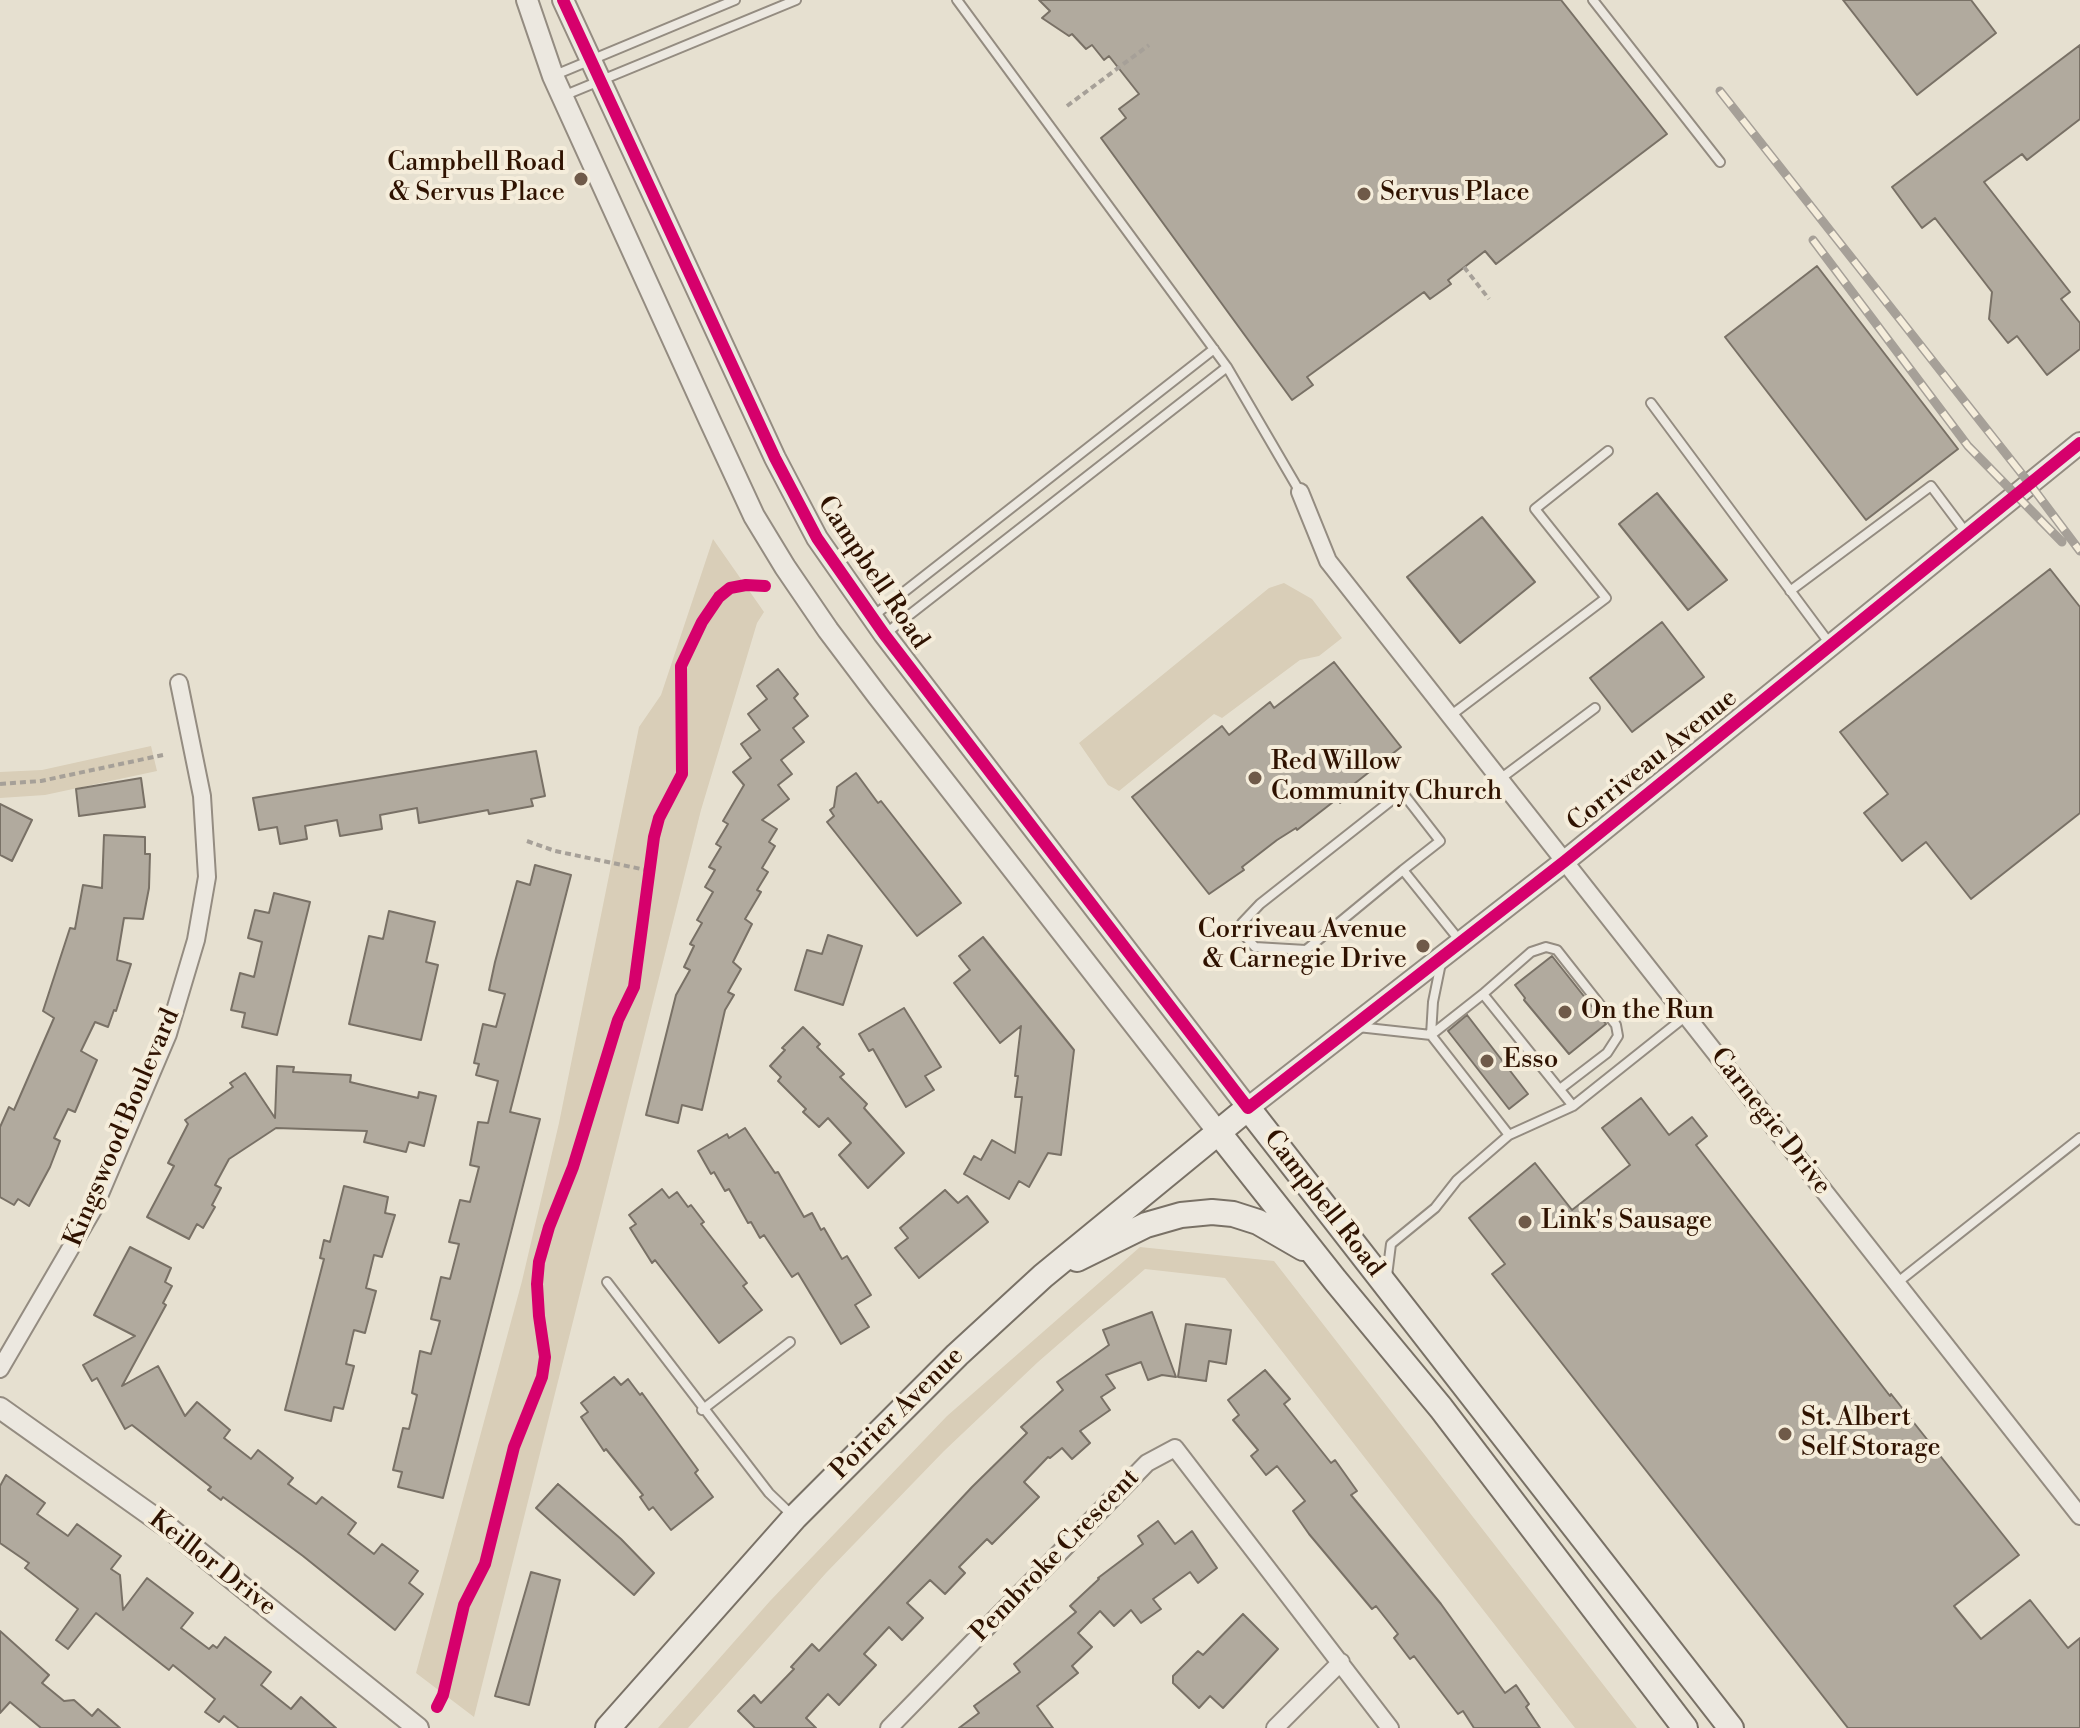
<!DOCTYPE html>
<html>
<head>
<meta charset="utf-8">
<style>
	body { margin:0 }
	canvas { display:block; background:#e6e0d0 }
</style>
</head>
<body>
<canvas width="2080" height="1728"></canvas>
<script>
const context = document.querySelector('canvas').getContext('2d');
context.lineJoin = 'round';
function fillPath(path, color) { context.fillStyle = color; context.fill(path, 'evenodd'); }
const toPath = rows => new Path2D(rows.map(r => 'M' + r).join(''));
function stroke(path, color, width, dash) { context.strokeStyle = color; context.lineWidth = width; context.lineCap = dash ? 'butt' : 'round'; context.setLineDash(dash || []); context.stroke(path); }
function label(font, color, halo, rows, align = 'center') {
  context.font = font + ' "Libre Bodoni",serif'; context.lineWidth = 8; context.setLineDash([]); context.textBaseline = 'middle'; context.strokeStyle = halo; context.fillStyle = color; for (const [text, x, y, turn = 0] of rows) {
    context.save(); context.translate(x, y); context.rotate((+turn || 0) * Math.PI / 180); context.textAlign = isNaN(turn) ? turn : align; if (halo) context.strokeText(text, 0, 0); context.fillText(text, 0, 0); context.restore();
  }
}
const green = toPath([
	[713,539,764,612,757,623,701,810,474,1717,416,1673,522,1281,559,1123,639,727,661,695],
	[1284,583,1312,599,1342,638,1319,656,1300,660,1222,718,1214,714,1119,791,1108,785,1079,743,1269,588],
	[151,746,157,771,45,795,0,798,0,772,42,770],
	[1140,1247,1274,1261,1637,1728,1575,1728,1225,1278,1145,1269,1038,1362,944,1451,826,1573,688,1728,658,1728,770,1601,947,1416]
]);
const building = toPath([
	[1039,0,1561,0,1667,134,1496,264,1485,251,1448,280,1451,284,1430,299,1424,292,1307,377,1313,385,1292,400,1101,138,1126,118,1119,109,1139,94,1109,56,1104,60,1092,45,1086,49,1072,34,1069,36,1042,18,1050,11,1039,0],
	[1843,0,1971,0,1996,33,1917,95,1843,0],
	[2080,45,2080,119,2027,160,2022,154,1984,182,2070,292,2061,299,2080,323,2080,349,2047,375,2017,336,2008,343,1989,319,1992,292,1935,218,1922,228,1892,187,2080,45],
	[1817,266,1958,449,1866,520,1725,337,1817,266],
	[1657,493,1727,580,1688,610,1619,524,1657,493],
	[1482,517,1535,582,1460,643,1407,577,1482,517],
	[2050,569,2080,607,2080,813,1971,899,1926,842,1902,861,1864,813,1888,794,1840,732,2050,569],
	[1662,622,1704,677,1632,732,1590,678,1662,622],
	[1334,662,1401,747,1354,784,1358,789,1340,803,1337,799,1297,830,1296,828,1277,840,1242,867,1244,870,1209,894,1132,797,1222,726,1229,735,1270,702,1274,708,1334,662],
	[778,669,798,694,794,698,808,716,793,728,804,742,781,760,792,774,778,785,789,799,762,820,777,829,769,842,775,846,762,868,768,872,757,890,761,892,745,919,752,924,733,962,741,969,728,992,734,995,725,1010,702,1110,682,1105,678,1123,646,1115,676,995,690,970,684,967,694,946,690,944,702,923,697,920,713,892,705,887,715,870,709,867,721,847,716,844,728,824,723,821,744,785,733,772,751,758,741,744,760,730,748,714,767,699,757,686,778,669],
	[536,751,545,796,531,799,533,806,489,814,488,810,419,823,417,808,380,815,382,829,340,836,337,820,305,826,307,839,280,844,277,827,259,830,253,798,536,751],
	[856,773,878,803,881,801,961,903,917,936,827,822,834,816,830,810,834,807,837,787,856,773],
	[141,778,145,807,79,816,76,789,141,778],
	[0,804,32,820,12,861,0,855,0,804],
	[104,835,145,837,145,854,150,854,149,888,143,919,124,918,117,960,131,964,116,1011,114,1010,108,1027,95,1022,81,1051,97,1060,75,1112,68,1109,54,1138,60,1141,50,1167,29,1206,18,1199,14,1205,0,1197,0,1127,9,1107,14,1110,54,1018,43,1011,70,928,75,929,83,885,102,888,104,835],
	[535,865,571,875,510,1112,540,1119,443,1498,398,1487,402,1472,393,1470,403,1428,409,1429,417,1395,412,1393,420,1351,431,1354,440,1321,431,1319,441,1277,450,1279,459,1244,449,1242,460,1200,470,1202,479,1167,470,1165,478,1122,488,1123,498,1081,476,1075,479,1064,474,1063,483,1024,496,1027,505,994,489,990,495,962,517,881,530,885,535,865],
	[274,893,310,902,277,1035,242,1027,245,1013,231,1010,240,973,254,977,262,942,248,938,255,910,269,913,274,893],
	[389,911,435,922,426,962,438,965,421,1040,349,1024,369,936,383,939,389,911],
	[828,935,862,946,843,1005,795,990,807,950,822,954,828,935],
	[983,937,1074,1050,1061,1155,1048,1153,1029,1187,1019,1181,1009,1199,964,1174,974,1156,981,1160,992,1140,1015,1153,1022,1097,1015,1097,1018,1076,1015,1076,1021,1026,1000,1043,954,983,970,970,959,956,983,937],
	[1552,956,1606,1024,1569,1054,1524,1000,1525,998,1515,985,1552,956],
	[904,1008,941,1067,925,1076,934,1090,906,1107,873,1049,869,1051,859,1034,904,1008],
	[1467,1015,1528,1094,1509,1109,1448,1031,1467,1015],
	[803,1027,820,1044,817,1047,844,1074,840,1077,867,1104,864,1108,904,1153,868,1188,839,1155,851,1143,828,1118,819,1127,803,1112,806,1109,778,1081,781,1077,770,1066,785,1050,782,1048,803,1027],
	[277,1066,294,1067,293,1072,351,1075,350,1082,418,1098,419,1092,436,1096,424,1146,409,1142,406,1152,364,1142,367,1131,276,1128,229,1159,215,1185,221,1188,212,1205,215,1207,203,1228,197,1224,189,1239,147,1217,174,1166,168,1163,188,1124,185,1120,233,1087,230,1083,245,1073,275,1118,277,1066],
	[1641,1098,1669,1135,1692,1117,1707,1136,1696,1145,1890,1396,1891,1394,2019,1555,1954,1606,1981,1639,2030,1600,2068,1648,2080,1638,2080,1728,1848,1728,1492,1274,1505,1264,1469,1218,1535,1163,1572,1210,1630,1165,1602,1128,1641,1098],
	[745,1128,775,1173,778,1172,804,1217,812,1213,821,1230,824,1228,842,1259,847,1256,871,1295,855,1305,869,1327,841,1344,798,1273,792,1277,764,1235,760,1238,751,1222,748,1223,729,1189,725,1191,714,1172,711,1174,698,1151,727,1134,729,1138,745,1128],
	[344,1186,388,1197,385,1213,395,1215,382,1257,374,1255,366,1288,376,1291,365,1333,354,1330,346,1364,354,1366,343,1409,334,1407,331,1421,285,1410,324,1259,320,1258,324,1240,330,1242,344,1186],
	[662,1189,669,1198,677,1192,688,1207,691,1205,704,1222,701,1224,747,1283,743,1286,762,1310,719,1343,655,1260,652,1263,630,1228,636,1224,629,1215,662,1189],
	[945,1190,958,1203,967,1196,988,1222,919,1278,895,1248,908,1238,900,1228,945,1190],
	[130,1247,171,1268,165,1282,172,1286,163,1303,166,1305,122,1386,158,1366,185,1416,197,1402,230,1430,224,1438,251,1459,258,1450,293,1478,288,1484,316,1504,322,1497,356,1523,348,1534,374,1554,382,1544,418,1571,409,1583,423,1594,395,1630,303,1556,223,1497,221,1500,208,1490,211,1487,132,1425,125,1429,97,1378,92,1381,83,1365,135,1336,94,1315,130,1247],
	[1152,1312,1176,1377,1162,1375,1148,1380,1141,1362,1106,1375,1115,1388,1101,1397,1110,1410,1080,1431,1090,1443,1072,1459,1062,1448,1050,1458,1048,1457,1024,1482,1039,1497,992,1544,987,1539,959,1567,965,1573,945,1594,930,1580,907,1603,923,1618,902,1640,889,1627,864,1654,876,1665,839,1705,828,1694,806,1718,816,1728,755,1728,738,1711,754,1695,761,1703,794,1669,791,1667,812,1644,819,1651,972,1487,1027,1433,1021,1427,1063,1390,1057,1382,1109,1345,1103,1330,1152,1312],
	[1186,1324,1231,1330,1226,1364,1209,1361,1206,1381,1178,1377,1186,1324],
	[1265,1370,1290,1399,1284,1404,1331,1463,1335,1460,1357,1491,1351,1495,1441,1604,1505,1693,1516,1685,1529,1704,1526,1707,1540,1728,1474,1728,1463,1711,1458,1714,1414,1656,1410,1659,1394,1638,1398,1634,1376,1606,1372,1609,1309,1534,1293,1511,1305,1501,1277,1466,1266,1475,1251,1456,1258,1450,1233,1420,1239,1415,1228,1400,1265,1370],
	[614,1377,621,1385,628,1379,640,1395,642,1393,698,1470,695,1473,713,1497,671,1530,653,1507,649,1510,640,1497,643,1495,606,1449,604,1451,581,1417,588,1412,581,1403,614,1377],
	[6,1475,45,1503,37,1514,68,1536,77,1524,121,1556,111,1569,120,1575,123,1610,147,1578,193,1613,181,1628,209,1649,213,1645,217,1648,225,1637,271,1672,261,1685,291,1709,301,1697,336,1728,239,1728,224,1716,219,1722,205,1712,215,1699,173,1665,169,1670,96,1613,68,1649,56,1640,78,1609,25,1568,29,1563,0,1543,0,1486,6,1475],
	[558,1484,621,1539,654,1573,634,1595,536,1508,558,1484],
	[1158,1521,1175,1544,1192,1531,1217,1568,1198,1583,1190,1572,1153,1599,1161,1609,1141,1623,1131,1610,1114,1626,1100,1611,1078,1633,1092,1647,1072,1666,1078,1673,1037,1706,1053,1728,959,1728,979,1713,974,1706,1020,1672,1014,1664,1076,1612,1070,1606,1099,1579,1098,1578,1143,1544,1138,1536,1158,1521],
	[531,1572,560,1580,529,1705,495,1696,531,1572],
	[1243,1614,1278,1649,1223,1708,1210,1696,1199,1708,1173,1683,1173,1676,1198,1651,1203,1655,1243,1614],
	[0,1631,49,1675,42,1683,64,1701,74,1700,92,1716,98,1709,120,1728,41,1728,10,1702,0,1713,0,1631]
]);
const path = toPath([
	[1067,106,1149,45],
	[1464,267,1489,299],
	[0,784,41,781,163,755],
	[527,841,555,851,646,870,651,873]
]);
const service = toPath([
	[957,0,1227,367,1300,492],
	[1593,0,1720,162],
	[555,75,735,0],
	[563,96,796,0],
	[1651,403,1830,644],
	[1790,591,1931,486,1967,534],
	[872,617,1214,349],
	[885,634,1227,367],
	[1450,716,1606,598,1535,509,1608,451],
	[1500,779,1595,708],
	[1403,870,1440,841,1402,792,1260,904,1242,923,1244,935,1255,947,1306,950,1403,870,1460,941],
	[1441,963,1433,1002,1431,1035,1509,1135],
	[1483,994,1531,952,1546,947,1557,950,1616,1025,1618,1036,1607,1053,1560,1089],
	[1358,1027,1431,1035,1483,994,1573,1106],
	[1387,1276,1391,1244,1435,1208,1457,1180,1509,1135,1573,1106,1686,1016],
	[607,1282,769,1493,794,1517],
	[1898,1282,2080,1138],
	[702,1410,790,1342]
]);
const minor = toPath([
	[1300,492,1328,561,2080,1516],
	[0,1369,94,1208,168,1034,196,940,207,877,202,796,179,683],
	[889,1728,1147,1463,1175,1448,1390,1728],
	[1275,1728,1341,1662]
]);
const tertiary = toPath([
	[527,0,553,76,710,421,754,516,785,567,828,630,877,695,1218,1132],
	[563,0,775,458,817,538,884,634,1248,1108,1565,861,2080,443],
	[0,1408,169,1528,418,1728]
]);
const secondary = toPath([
	[1218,1132,1335,1280,1441,1408,1685,1728],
	[1077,1259,1146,1225,1181,1215,1212,1212,1233,1214,1258,1222,1303,1248],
	[608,1728,795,1517,957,1355,1043,1276,1248,1108,1731,1728]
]);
const rail = toPath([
	[1720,91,2029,483,2080,551],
	[1813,240,1968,446,2062,542]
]);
const cycleway = toPath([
	[563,0,775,458,817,538,884,634,1248,1108,1565,861,2080,443],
	[437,1707,443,1695,464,1605,485,1564,514,1447,542,1377,545,1357,539,1316,537,1284,539,1262,549,1227,573,1167,618,1020,634,987,654,837,659,818,682,774,681,666,702,622,719,597,730,588,746,585,765,586]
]);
const markers = [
	[581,179,8,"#6f5a49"],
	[1364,194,8,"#6f5a49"],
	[1255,778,8,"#6f5a49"],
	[1423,946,8,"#6f5a49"],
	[1565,1012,8,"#6f5a49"],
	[1487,1061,8,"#6f5a49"],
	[1525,1222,8,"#6f5a49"],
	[1785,1434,8,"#6f5a49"]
];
const poiNames = [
	["Campbell Road",565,164,"right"],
	["& Servus Place",565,194,"right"],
	["Servus Place",1380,194],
	["Red Willow",1271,763],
	["Community Church",1271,793],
	["Corriveau Avenue",1407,931,"right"],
	["& Carnegie Drive",1407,961,"right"],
	["On the Run",1581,1012],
	["Esso",1503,1061],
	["Link's Sausage",1541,1222],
	["St. Albert",1801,1419],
	["Self Storage",1801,1449]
];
const streetNames = [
	["Campbell Road",872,573,56],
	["Corriveau Avenue",1653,761,-39],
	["Carnegie Drive",1770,1122,52],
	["Kingswood Boulevard",123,1128,-67],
	["Campbell Road",1323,1204,52],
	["Poirier Avenue",898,1414,-45],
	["Pembroke Crescent",1056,1556,-46],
	["Keillor Drive",212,1564,38]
];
fillPath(green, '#d9ceb8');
fillPath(building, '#b1aa9e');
stroke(building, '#797166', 2);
stroke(service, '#948c81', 12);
stroke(minor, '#948c81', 20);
stroke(tertiary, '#948c81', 24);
stroke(secondary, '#797166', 28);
stroke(path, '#a6a098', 4, [6, 4]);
stroke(service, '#ece8e0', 8);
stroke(minor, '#ece8e0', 16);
stroke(tertiary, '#ece8e0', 20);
stroke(secondary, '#ece8e0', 24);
stroke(rail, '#a6a098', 9);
stroke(rail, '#f5eddb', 6, [18]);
stroke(cycleway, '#d6006c', 12);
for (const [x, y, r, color] of markers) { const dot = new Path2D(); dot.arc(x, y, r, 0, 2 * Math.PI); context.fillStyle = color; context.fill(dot); stroke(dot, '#f5eddb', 3); }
label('26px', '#2f1200', '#f5eddb', poiNames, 'left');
label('26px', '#2f1200', '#f5eddb', streetNames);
</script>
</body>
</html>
